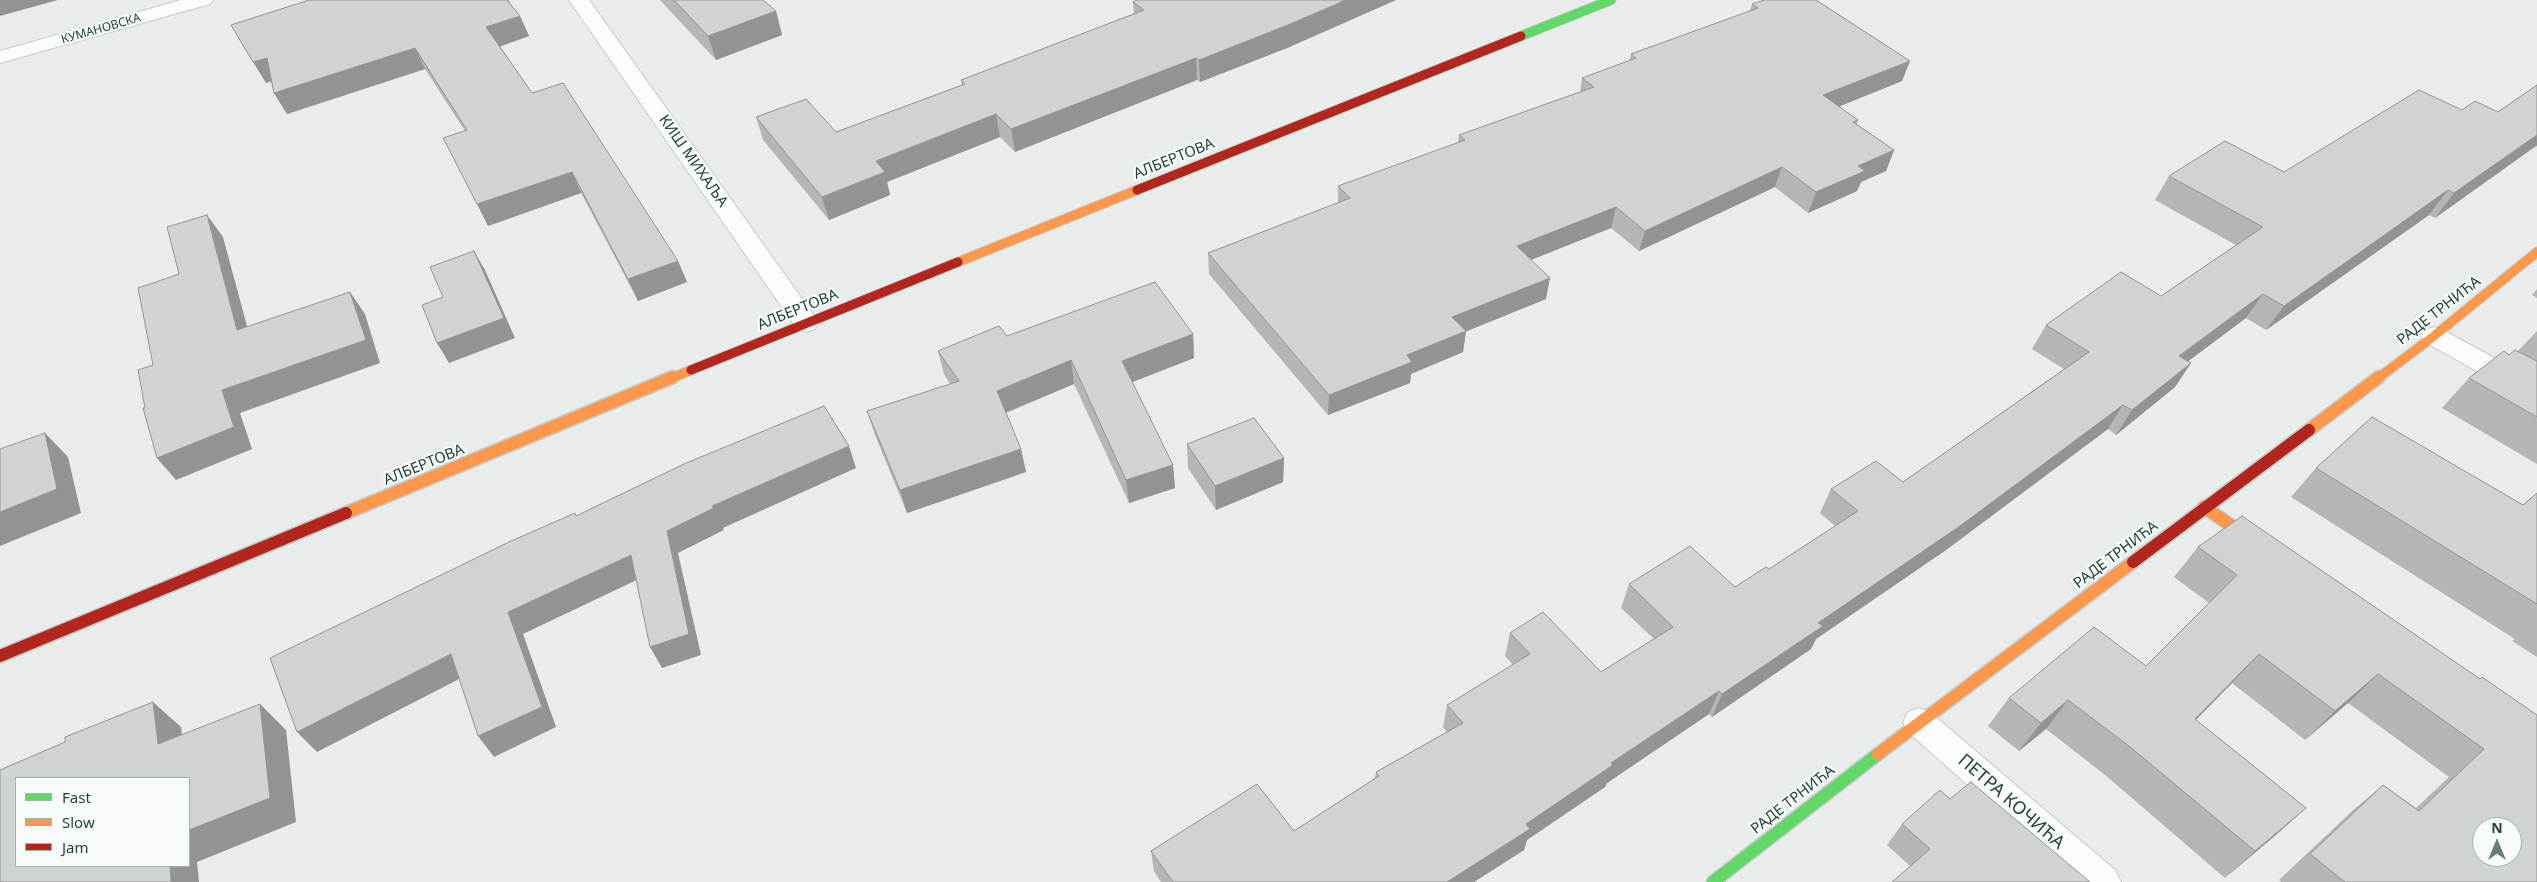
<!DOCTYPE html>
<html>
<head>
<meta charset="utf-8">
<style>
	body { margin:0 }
	#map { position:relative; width:2537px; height:882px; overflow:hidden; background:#e8edeb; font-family:"Noto Sans",sans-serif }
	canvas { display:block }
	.legend { position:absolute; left:15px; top:777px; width:175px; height:90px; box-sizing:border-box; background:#f7fbf9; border:1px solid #a3b1ad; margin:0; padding:6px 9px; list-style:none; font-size:15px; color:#24423a }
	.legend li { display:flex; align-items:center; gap:10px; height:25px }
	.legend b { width:25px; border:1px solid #a3b1ad }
	.north { position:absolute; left:2472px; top:817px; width:50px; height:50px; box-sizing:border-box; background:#f7fbf9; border:1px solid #a3b1ad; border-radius:50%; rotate:0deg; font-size:14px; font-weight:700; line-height:20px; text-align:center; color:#24423a }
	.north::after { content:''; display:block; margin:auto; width:18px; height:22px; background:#697e78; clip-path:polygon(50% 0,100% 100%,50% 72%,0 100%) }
</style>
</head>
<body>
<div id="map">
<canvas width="2537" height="882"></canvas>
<ul class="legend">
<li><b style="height:6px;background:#63d668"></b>Fast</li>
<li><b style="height:6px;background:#ff974d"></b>Slow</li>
<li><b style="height:6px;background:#b3261e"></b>Jam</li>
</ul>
<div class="north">N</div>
</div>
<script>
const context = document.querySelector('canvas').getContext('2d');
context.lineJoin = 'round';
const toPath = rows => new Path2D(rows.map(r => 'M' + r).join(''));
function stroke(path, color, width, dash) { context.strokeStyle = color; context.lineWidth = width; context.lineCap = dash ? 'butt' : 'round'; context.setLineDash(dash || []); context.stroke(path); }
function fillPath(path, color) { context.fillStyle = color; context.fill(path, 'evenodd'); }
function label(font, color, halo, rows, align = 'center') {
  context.font = font + ' "Noto Sans",sans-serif'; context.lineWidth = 4.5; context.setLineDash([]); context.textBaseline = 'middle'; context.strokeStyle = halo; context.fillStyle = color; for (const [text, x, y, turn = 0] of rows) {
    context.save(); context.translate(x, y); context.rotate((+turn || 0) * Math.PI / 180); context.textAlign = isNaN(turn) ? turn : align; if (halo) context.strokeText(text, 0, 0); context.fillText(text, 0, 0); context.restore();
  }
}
const street = toPath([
	[181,0,213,0,210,4,0,63,0,51,181,0],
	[569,0,589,0,815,317,819,323,815,329,806,332,797,329,569,0],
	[2434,327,2443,330,2537,381,2537,403,2528,400,2425,342,2421,336,2425,330,2434,327],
	[1919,708,1930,712,2115,870,2121,882,2077,882,1908,732,1903,722,1908,712,1919,708]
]);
const fastFar1 = toPath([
	[1521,36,1611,0]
]);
const fast = toPath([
	[1713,882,1878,754]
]);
const slowFar1 = toPath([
	[958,262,1137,190],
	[670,379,691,370],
	[2377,379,2434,336,2537,252]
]);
const slow = toPath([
	[2309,430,2379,377],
	[2204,507,2260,545],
	[346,513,673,377],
	[1878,754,2133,562]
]);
const jamFar1 = toPath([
	[1137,190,1521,36],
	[691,370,958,262]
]);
const jam = toPath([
	[2133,562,2309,430],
	[0,656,346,513]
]);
const wall = toPath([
	[309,0,509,0,510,4,520,16,529,36,500,46,532,93,678,261,687,282,638,301,581,193,488,226,465,131,425,69,287,114,274,93,271,81,266,83],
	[660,0,763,0,776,11,782,35,716,60],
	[1137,0,1396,0,1287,48,1200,82,1197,80,1015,152,1000,137,887,182,890,195,829,220,763,140,756,117,836,132,962,85,961,80,1134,14,1133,2],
	[1752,4,1902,81,1839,106,1858,120,1857,124,1894,150,1886,171,1861,182,1857,191,1808,213,1775,187,1639,251,1611,228,1531,260,1546,299,1466,331,1463,352,1411,374,1410,383,1328,415,1209,274,1208,253,1338,203,1338,186,1458,143,1459,135,1580,92,1582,78,1629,61,1631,54,1750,11],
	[2537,85,2537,147,2536,146,2435,218,2429,215,2266,330,2246,318,2188,361,2191,363,2175,387,2116,435,2108,429,1946,550,1816,639,1811,649,1712,717,1709,714,1607,783,1605,787,1527,840,1524,850,1474,882,1161,882,1154,871,1151,851,1294,831,1375,778,1376,772,1447,732,1443,727,1447,705,1513,665,1505,656,1510,633,1601,672,1654,639,1621,608,1629,584,1735,587,1769,569,1835,526,1820,513,1831,489,1903,482,2064,369,2032,349,2046,325,2161,296,2236,245,2155,200,2169,176,2284,172,2462,110,2498,112],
	[2537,289,2537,298,2532,295],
	[2537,331,2537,464,2442,408,2469,378,2509,355,2518,351],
	[1193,334,1194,358,1132,382,1173,465,1175,488,1129,503,1074,384,1006,413,1021,449,1026,472,907,513,875,435,867,411,950,384,944,374,938,351,1007,336],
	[1187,444,1284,458,1283,482,1216,510,1188,468],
	[2316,468,2523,505,2537,493,2537,657,2512,641,2515,639,2291,497],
	[2198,547,2480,679,2537,882,2281,882,2279,880,2351,812,2383,785,2416,808,2449,777,2348,703,2305,740,2232,683,2196,720,2306,808,2225,878,2104,774,2046,729,2019,751,1988,726,2009,698,2146,666,2209,603,2174,577],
	[1950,799,2090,882,1910,866,1887,845,1902,824]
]);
const shadedWall = toPath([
	[0,0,58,0,0,16],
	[1346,0,1396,0,1287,48,1200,82,1199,60],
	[776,11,782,35,716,60,708,36],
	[520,16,529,36,496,48,486,27],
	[415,48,425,69,287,114,274,93],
	[267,58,279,79,266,83,253,62],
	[1196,58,1197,80,1015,152,1011,129],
	[1910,61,1902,81,1816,116,1823,95],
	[996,114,1000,137,887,182,890,195,829,220,822,197,876,161],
	[2537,135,2537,145,2536,146,2435,218,2454,193],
	[1894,150,1886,171,1861,182,1857,191,1808,213,1816,192,1858,166],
	[1782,167,1775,187,1639,251,1645,231],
	[572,172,581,193,488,226,477,204],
	[2448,190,2429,215,2266,330,2284,306],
	[1616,207,1611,228,1513,267,1517,246],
	[207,215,223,237,254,352,237,330],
	[474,251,485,270,515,338,449,363,437,343],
	[678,261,687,282,638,301,628,279],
	[1550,278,1546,299,1450,338,1452,317],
	[350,292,365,314,380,363,240,413,252,449,176,480,157,458,222,390],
	[2263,294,2246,318,2163,380,2179,356],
	[1466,331,1463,352,1411,374,1410,383,1328,415,1329,395,1407,355],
	[1193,334,1194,358,1125,385,1122,361],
	[1071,360,1074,384,1002,414,997,391],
	[2191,363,2175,387,2116,435,2132,410],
	[2123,405,2108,429,1946,550,1816,639,1811,649,1712,717,1722,694,1818,623],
	[45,433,68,457,81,513,0,546,0,512],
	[849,446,856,468,723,528,724,530,678,553,701,655,662,668,650,647,667,531,712,506],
	[1021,449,1026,472,907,513,900,490],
	[1284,458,1283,482,1216,510,1215,486],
	[1173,465,1175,488,1129,503,1126,480],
	[631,555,643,577,523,634,556,727,494,757,478,736,508,612],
	[451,654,467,675,317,752,297,732],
	[2259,654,2232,683,2169,747,2195,719],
	[2378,674,2348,703,2305,740,2335,711],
	[1719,691,1709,714,1607,783,1605,787,1527,840,1524,850,1474,882,1447,882,1526,824,1611,763],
	[2068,700,2046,729,2019,751,2041,723],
	[153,702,181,727,186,769,158,744],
	[260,704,286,730,296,822,197,862,199,882,171,882,170,866,189,866,189,830],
	[2306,808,2276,835,2225,878,2255,851]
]);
const building = toPath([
	[309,0,507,0,520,16,486,27,532,93,563,83,678,261,628,279,572,172,477,204,443,138,467,130,415,48,274,93,267,58,253,62,231,25,309,0],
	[674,0,763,0,776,11,708,36,674,0],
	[1137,0,1346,0,1288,25,1199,60,1196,58,1011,129,996,114,876,161,885,172,822,197,756,117,806,99,836,132,965,84,961,80,1144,10,1133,2,1137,0],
	[1764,0,1816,0,1910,61,1823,95,1858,120,1853,122,1894,150,1858,166,1865,171,1816,192,1782,167,1645,231,1616,207,1517,246,1550,278,1452,317,1466,331,1407,355,1412,362,1329,395,1208,253,1350,198,1338,186,1465,140,1459,135,1594,87,1582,78,1636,58,1631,54,1758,8,1752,4,1764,0],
	[2537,85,2537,135,2454,193,2448,190,2284,306,2263,294,2179,356,2191,363,2132,410,2123,405,1960,526,1818,623,1823,626,1722,694,1719,691,1611,763,1613,765,1526,824,1530,829,1447,882,1173,882,1151,851,1257,784,1294,831,1379,776,1376,772,1463,723,1447,705,1530,654,1510,633,1543,612,1601,672,1673,627,1629,584,1690,546,1735,587,1766,567,1769,569,1858,511,1831,489,1876,461,1903,482,2089,352,2046,325,2121,272,2161,296,2263,227,2169,176,2225,141,2284,172,2419,90,2462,110,2475,101,2498,112,2537,85],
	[207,215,237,330,350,292,366,340,222,390,234,427,157,458,143,408,145,408,138,370,153,365,138,288,179,274,167,227,207,215],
	[474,251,504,318,437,343,422,305,443,297,430,267,474,251],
	[1155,282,1193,334,1122,361,1173,465,1126,480,1071,360,997,391,1021,449,900,490,867,411,959,381,938,351,999,326,1007,336,1155,282],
	[2515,350,2537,361,2537,417,2469,378,2504,351,2509,355,2515,350],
	[824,406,849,446,712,506,714,508,667,531,689,634,650,647,631,555,508,612,542,707,478,736,451,654,297,732,270,658,509,542,575,513,576,516,684,464,824,406],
	[2372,417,2523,505,2537,493,2537,604,2316,468,2372,417],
	[1254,418,1284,458,1215,486,1187,444,1254,418],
	[45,433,57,489,0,512,0,449,45,433],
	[2242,516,2480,679,2482,677,2537,715,2537,882,2345,882,2310,854,2383,785,2419,811,2484,749,2378,674,2335,711,2259,654,2195,719,2306,808,2255,851,2129,746,2068,700,2041,723,2009,698,2094,627,2146,666,2237,575,2198,547,2242,516],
	[2482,827,2512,827,2512,857,2482,857,2482,827],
	[153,702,158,744,260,704,270,798,189,830,189,778,16,778,16,866,170,866,171,882,0,882,0,770,65,742,65,737,153,702],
	[1971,782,2090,882,1892,882,1930,849,1902,824,1940,790,1950,799,1971,782]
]);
const farStreetnames = [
	["КУМАНОВСКА",101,29,-16]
];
const streetNames = [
	["АЛБЕРТОВА",1174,159,-22],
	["КИШ МИХАЉА",693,161,55],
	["АЛБЕРТОВА",798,310,-22],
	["РАДЕ ТРНИЋА",2439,311,-38],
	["АЛБЕРТОВА",424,465,-22],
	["РАДЕ ТРНИЋА",2116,555,-37],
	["РАДЕ ТРНИЋА",1793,800,-38]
];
const nearStreetnames = [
	["ПЕТРА КОЧИЋА",2011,802,41]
];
stroke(street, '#c5cac8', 2);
stroke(fastFar1, '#c3cbc8', 11);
stroke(fast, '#c3cbc8', 15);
stroke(slowFar1, '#c3cbc8', 11);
stroke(slow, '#c3cbc8', 15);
stroke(jamFar1, '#c3cbc8', 11);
stroke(jam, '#c3cbc8', 15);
fillPath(street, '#fcfcfc');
stroke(fastFar1, '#63d668', 9);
stroke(fast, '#63d668', 12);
stroke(slowFar1, '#ff974d', 9);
stroke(slow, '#ff974d', 12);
stroke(jamFar1, '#b3261e', 9);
stroke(jam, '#b3261e', 12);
fillPath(wall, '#b2b6b5');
fillPath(shadedWall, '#919493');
fillPath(building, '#cfd4d2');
stroke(building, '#919493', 1);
label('12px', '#24423a', '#f7fbf9', farStreetnames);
label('15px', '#24423a', '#f7fbf9', streetNames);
label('18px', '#24423a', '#f7fbf9', nearStreetnames);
</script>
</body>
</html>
